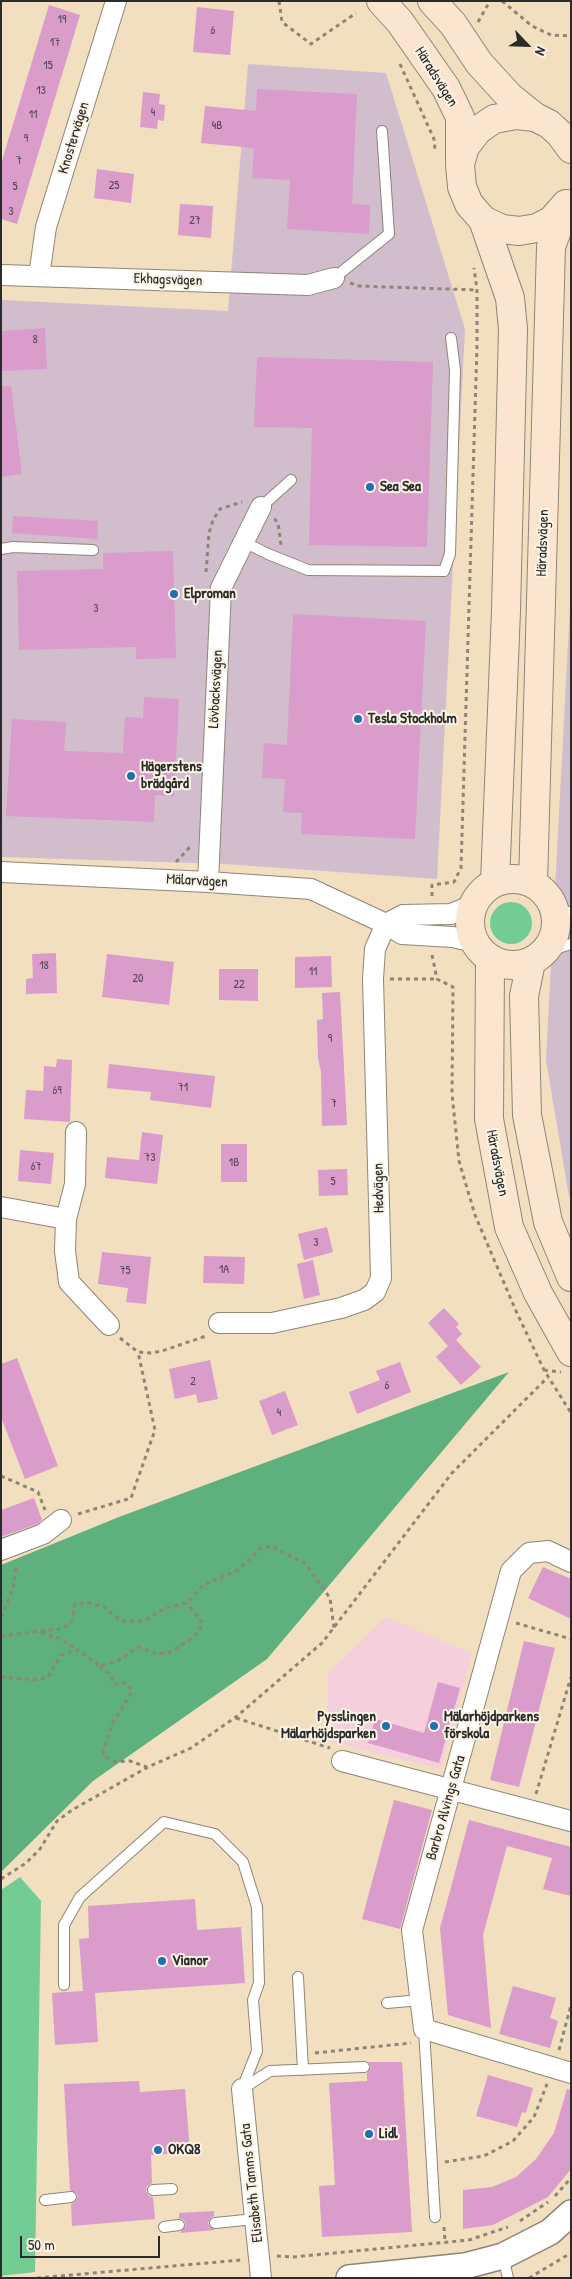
<!DOCTYPE html>
<html>
<head>
<meta charset="utf-8">
<style>
	body { margin:0 }
	#map { position:relative; width:572px; height:2279px; overflow:hidden; background:#f2dfc0; font-family:"Patrick Hand",sans-serif }
	canvas { display:block }
	.frame { position:absolute; inset:0; border:2px solid #2b2b2b; pointer-events:none }
	.north { position:absolute; left:502px; top:20px; width:50px; height:50px; -webkit-text-stroke:4px #fcf5e5; paint-order:stroke; rotate:114deg; font-size:14px; font-weight:700; line-height:20px; text-align:center; color:#2b2b2b }
	.north::after { content:''; display:block; margin:auto; width:18px; height:22px; background:#2b2b2b; clip-path:polygon(50% 0,100% 100%,50% 72%,0 100%) }
	.scale { position:absolute; left:20px; top:2236px; width:140px; height:22px; box-sizing:border-box; border:2px solid #2b2b2b; border-top:0; padding-left:6px; font-size:15px; line-height:18px; white-space:nowrap; color:#2b2b2b; -webkit-text-stroke:4px #fcf5e5; paint-order:stroke }
</style>
</head>
<body>
<div id="map">
<canvas width="572" height="2279"></canvas>
<div class="frame"></div>
<div class="north">N</div>
<div class="scale">50 m</div>
</div>
<script>
const context = document.querySelector('canvas').getContext('2d');
context.lineJoin = 'round';
function fillPath(path, color) { context.fillStyle = color; context.fill(path, 'evenodd'); }
const toPath = rows => new Path2D(rows.map(r => 'M' + r).join(''));
function stroke(path, color, width, dash) { context.strokeStyle = color; context.lineWidth = width; context.lineCap = dash ? 'butt' : 'round'; context.setLineDash(dash || []); context.stroke(path); }
function label(font, color, halo, rows, align = 'center') {
  context.font = font + ' "Patrick Hand",sans-serif'; context.lineWidth = 4; context.setLineDash([]); context.textBaseline = 'middle'; context.strokeStyle = halo; context.fillStyle = color; for (const [text, x, y, turn = 0] of rows) {
    context.save(); context.translate(x, y); context.rotate((+turn || 0) * Math.PI / 180); context.textAlign = isNaN(turn) ? turn : align; if (halo) context.strokeText(text, 0, 0); context.fillText(text, 0, 0); context.restore();
  }
}
const built = toPath([
	[387,1617,472,1654,441,1769,327,1741,328,1673]
]);
const industrial = toPath([
	[248,64,386,73,465,329,437,879,224,864,1,857,1,300,228,311],
	[571,587,571,1197,569,1197,546,1060]
]);
const green = toPath([
	'490 923a21 21 0 1 1 42 0a21 21 0 1 1-42 0Z',
	[20,1877,41,1901,35,2272,1,2276,1,1890]
]);
const forest = toPath([
	[509,1372,267,1659,93,1781,1,1872,1,1565,119,1517]
]);
const building = toPath([
	[49,5,80,15,17,224,1,219,1,164],
	[197,7,234,11,230,55,193,52],
	[257,89,357,94,352,204,370,205,369,234,287,229,290,180,252,178,254,148,201,143,205,106,256,111],
	[143,92,160,94,159,104,165,105,164,121,158,120,157,129,140,127],
	[97,169,134,174,131,203,94,198],
	[180,204,213,206,211,238,178,235],
	[45,328,47,369,1,371,1,331],
	[257,357,433,362,427,547,309,545,312,428,254,427],
	[1,386,11,386,22,474,1,477],
	[13,516,98,521,97,539,12,533],
	[173,551,176,658,136,659,136,647,19,650,17,571,103,569,103,553],
	[293,614,426,621,415,839,301,834,302,813,283,812,285,779,262,778,264,743,287,745],
	[144,697,179,699,174,796,155,795,154,822,6,816,12,719,66,722,64,751,123,753,125,717,143,718],
	[56,953,57,993,26,994,26,979,33,978,32,954],
	[107,954,174,962,169,1005,102,997],
	[331,956,332,987,295,988,295,957],
	[219,969,258,969,258,1001,219,1000],
	[340,992,347,1125,322,1126,321,1072,318,1058,317,1020,323,1019,322,993],
	[57,1059,72,1060,70,1122,24,1119,26,1090,43,1091,44,1066,56,1067],
	[109,1064,215,1076,211,1108,150,1100,151,1092,107,1088],
	[142,1132,163,1135,157,1184,105,1178,107,1157,139,1160],
	[221,1144,247,1144,247,1182,221,1182],
	[20,1150,54,1153,51,1184,18,1181],
	[347,1169,348,1195,319,1196,318,1170],
	[327,1227,333,1252,304,1260,298,1234],
	[102,1252,151,1257,146,1304,126,1302,128,1288,98,1284],
	[204,1256,245,1257,244,1284,203,1283],
	[313,1260,320,1295,304,1299,297,1264],
	[444,1308,459,1324,456,1327,462,1334,456,1340,481,1367,461,1385,436,1357,448,1346,428,1323],
	[17,1358,58,1466,25,1479,1,1417,1,1364],
	[210,1360,218,1399,198,1403,196,1394,175,1399,169,1369],
	[400,1362,411,1392,357,1414,349,1392,380,1380,376,1371],
	[285,1391,298,1425,272,1435,259,1401],
	[34,1498,42,1520,37,1524,1,1537,1,1510],
	[543,1567,571,1579,571,1619,528,1598],
	[524,1641,555,1648,519,1787,490,1780],
	[438,1682,460,1688,439,1763,368,1743,375,1719,424,1733],
	[394,1800,432,1810,400,1929,362,1919],
	[469,1820,571,1847,571,1896,543,1889,552,1858,507,1846,483,1935,491,2028,448,2015,440,1928],
	[195,1899,197,1930,241,1927,245,1983,95,1993,98,2042,55,2045,52,1993,83,1991,79,1939,89,1938,88,1906],
	[513,1986,556,1998,550,2018,558,2021,550,2048,499,2034],
	[368,2062,402,2062,412,2232,322,2237,319,2186,335,2185,329,2083,367,2081,367,2073,371,2067],
	[488,2075,533,2088,526,2113,522,2112,517,2127,476,2116],
	[139,2081,140,2092,185,2089,190,2152,151,2155,152,2183,147,2186,146,2191,149,2196,153,2197,155,2219,72,2226,71,2204,75,2202,78,2197,76,2193,70,2190,64,2084],
	[567,2089,571,2090,571,2169,548,2197,493,2225,463,2229,463,2190,492,2187,516,2177,536,2159,554,2133],
	[214,2211,214,2216,211,2218,208,2223,210,2227,215,2230,180,2233,186,2225,184,2220,179,2218,179,2213]
]);
const path = toPath([
	[279,1,282,22,311,44,356,13],
	[502,1,532,26,551,35,571,36],
	[478,22,490,1],
	[400,64,434,139,435,150],
	[350,283,359,286,477,290],
	[274,519,278,522,281,545],
	[206,572,209,533,213,520,220,509,242,502],
	[176,862,190,847],
	[432,896,432,885,454,882,461,868,477,345,477,290,474,268],
	[432,955,437,979,453,987,452,1094,459,1161,475,1215,516,1311,544,1370,571,1413],
	[390,979,437,979],
	[120,1338,138,1352,150,1353,162,1351,206,1336],
	[544,1370,561,1372],
	[1,1476,38,1492,45,1510],
	[78,1514,131,1498,155,1430,138,1352],
	[1,1617,13,1588,16,1565],
	[516,1623,571,1639],
	[41,1633,59,1638,78,1650],
	[1,1636,64,1628,72,1621,75,1604,89,1603,105,1607,114,1616,123,1621,143,1621,166,1608,187,1603,203,1585,238,1570,261,1548,271,1546,306,1564,330,1598,334,1628],
	[100,1666,110,1674,114,1684,127,1683,132,1692,112,1724,103,1753,106,1757,115,1762,130,1761,147,1767],
	[1,1677,35,1680,48,1677,61,1655,78,1650,100,1666,117,1661,139,1647,157,1654,171,1652,195,1636,203,1624,187,1603],
	[236,1718,330,1748],
	[536,1794,571,1677],
	[1,1879,26,1863,40,1849,57,1821,72,1810,148,1767,191,1748,236,1717,322,1643,452,1473,548,1377],
	[559,2050,571,2005],
	[315,2053,411,2043],
	[445,2162,484,2156,513,2141,534,2117,547,2084],
	[555,2196,571,2178],
	[520,2221,548,2202],
	[444,2227,445,2241],
	[277,2256,293,2257,469,2240,508,2227],
	[37,2278,241,2260],
	[529,2278,571,2253]
]);
const service = toPath([
	[334,278,389,234,382,131],
	[261,507,291,480],
	[244,542,268,554,308,570,444,571,450,554,455,370,451,338],
	[1,549,13,547,93,550],
	[554,907,571,913],
	[545,952,571,944],
	[298,1977,303,2070],
	[64,1985,64,1925,80,1897,164,1822,215,1834,243,1862,257,1907,259,1983,253,2000,257,2051,242,2089],
	[387,2003,420,2000],
	[424,2029,435,2217],
	[242,2089,270,2071,364,2067],
	[153,2190,172,2189],
	[45,2200,71,2197],
	[215,2223,255,2219],
	[164,2227,179,2225],
	[503,2257,508,2278]
]);
const minor = toPath([
	[1,275,308,285,334,278],
	[39,276,46,227,116,1],
	[1,872,208,882,311,889,386,924,402,934,453,937,474,942],
	[208,882,221,588,261,507],
	[386,924,403,915,451,914,471,906],
	[1,1207,66,1219,65,1251,69,1282,109,1325],
	[66,1219,75,1184,76,1132],
	[219,1323,272,1323,341,1308,364,1300,375,1292,381,1278,373,979,375,949,386,924],
	[1,1550,43,1534,61,1520],
	[571,1562,548,1551,529,1553,511,1571,412,1930,424,2029,571,2073],
	[342,1761,571,1821],
	[242,2089,261,2278]
]);
const tertiary = toPath([
	[349,2278,465,2266,503,2256,550,2232,571,2213]
]);
const secondary = toPath([
	[381,1,400,22,446,88,460,117,460,160],
	[432,1,453,24,479,63,510,97,535,117],
	[566,204,552,220,537,228,519,231,502,229,483,220,469,204,462,187,460,164,465,147,478,130,494,119,516,115,535,117,549,124,560,134,571,149],
	[483,220,510,298,513,329,506,611,495,882],
	'470 922a43 43 0 1 1 86 0a43 43 0 1 1-86 0Z',
	[533,883,551,247,566,205],
	[490,960,489,1119,509,1227,538,1293,571,1352],
	[531,962,524,996,527,1115,548,1222,571,1277]
]);
const markers = [
	[370,487,5,"#1f6fb2"],
	[174,594,5,"#1f6fb2"],
	[358,719,5,"#1f6fb2"],
	[131,776,5,"#1f6fb2"],
	[386,1726,5,"#1f6fb2"],
	[434,1726,5,"#1f6fb2"],
	[162,1961,5,"#1f6fb2"],
	[369,2134,5,"#1f6fb2"],
	[158,2150,5,"#1f6fb2"]
];
const numberNames = [
	["19",62,20],
	["6",213,31],
	["17",55,43],
	["15",48,66],
	["13",41,91],
	["4",153,113],
	["11",33,115],
	["4B",217,126],
	["9",26,139],
	["7",19,161],
	["25",114,186],
	["5",15,187],
	["3",11,212],
	["27",195,221],
	["8",35,340],
	["3",96,609],
	["18",44,966],
	["11",313,972],
	["20",138,979],
	["22",239,985],
	["9",330,1039],
	["71",183,1088],
	["69",57,1091],
	["7",334,1104],
	["73",150,1158],
	["1B",234,1163],
	["67",36,1167],
	["5",333,1182],
	["3",316,1243],
	["1A",224,1270],
	["75",125,1271],
	["2",193,1382],
	["6",387,1386],
	["4",279,1413]
];
const streetNames = [
	["Häradsvägen",436,77,58],
	["Knostervägen",74,138,-73],
	["Ekhagsvägen",168,280,2],
	["Häradsvägen",543,543,-88],
	["Lövbacksvägen",216,689,-87],
	["Mälarvägen",197,881,3],
	["Häradsvägen",497,1163,79],
	["Hedvägen",379,1188,-91],
	["Barbro Alvings Gata",446,1808,-74],
	["Elisabeth Tamms Gata",252,2183,-96]
];
const poiNames = [
	["Sea Sea",380,487],
	["Elproman",184,594],
	["Tesla Stockholm",368,719],
	["Hägerstens",141,767],
	["brädgård",141,784],
	["Pysslingen",376,1717,"right"],
	["Mälarhöjdsparken",376,1734,"right"],
	["Mälarhöjdparkens",444,1717],
	["förskola",444,1734],
	["Vianor",172,1961],
	["Lidl",379,2134],
	["OKQ8",168,2150]
];
fillPath(built, '#f5cfdc');
fillPath(industrial, '#d1bdcc');
fillPath(green, '#73cc93');
fillPath(forest, '#5eb07d');
fillPath(building, '#da9cca');
stroke(service, '#8e8576', 12);
stroke(minor, '#8e8576', 22);
stroke(tertiary, '#8e8576', 28);
stroke(secondary, '#8e8576', 30);
stroke(path, '#8e8576', 3, [4, 4]);
stroke(service, '#fff', 10);
stroke(minor, '#fff', 20);
stroke(tertiary, '#fff', 25);
stroke(secondary, '#fce5cf', 28);
for (const [x, y, r, color] of markers) { const dot = new Path2D(); dot.arc(x, y, r, 0, 2 * Math.PI); context.fillStyle = color; context.fill(dot); stroke(dot, '#fcf5e5', 2); }
label('12px', '#574753', null, numberNames);
label('15px', '#2b2b2b', '#fcf5e5', streetNames);
label('bold 15px', '#2b2b2b', '#fcf5e5', poiNames, 'left');
</script>
</body>
</html>
